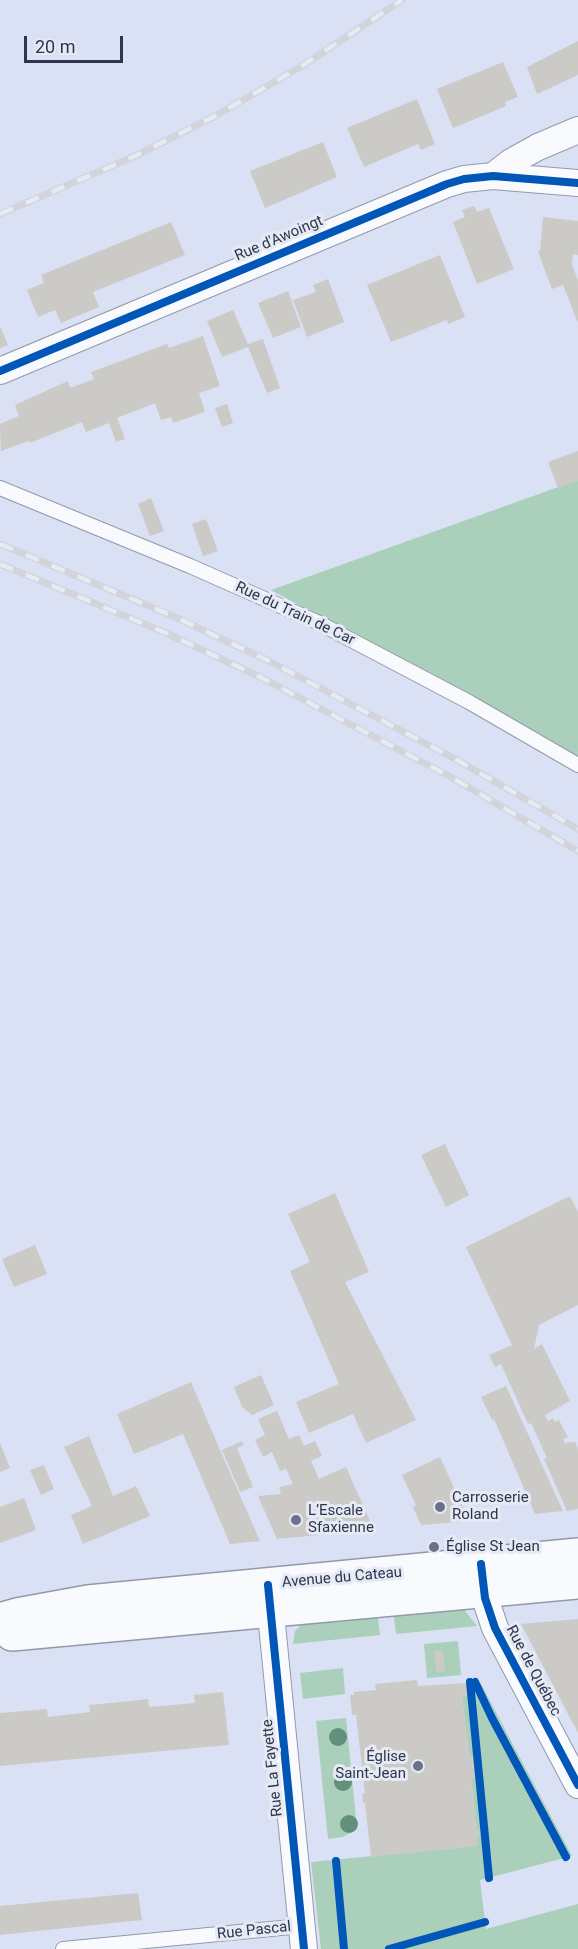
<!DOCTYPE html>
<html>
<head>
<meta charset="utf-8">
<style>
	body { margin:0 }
	#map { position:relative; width:578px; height:1949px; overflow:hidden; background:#dae1f4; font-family:Roboto,sans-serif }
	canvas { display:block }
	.scale { position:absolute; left:24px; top:36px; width:99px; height:27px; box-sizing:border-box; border:3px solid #2e364c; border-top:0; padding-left:8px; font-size:18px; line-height:21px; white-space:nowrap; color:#2e364c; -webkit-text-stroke:4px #e5eaf5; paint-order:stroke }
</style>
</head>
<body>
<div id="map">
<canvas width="578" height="1949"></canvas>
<div class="scale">20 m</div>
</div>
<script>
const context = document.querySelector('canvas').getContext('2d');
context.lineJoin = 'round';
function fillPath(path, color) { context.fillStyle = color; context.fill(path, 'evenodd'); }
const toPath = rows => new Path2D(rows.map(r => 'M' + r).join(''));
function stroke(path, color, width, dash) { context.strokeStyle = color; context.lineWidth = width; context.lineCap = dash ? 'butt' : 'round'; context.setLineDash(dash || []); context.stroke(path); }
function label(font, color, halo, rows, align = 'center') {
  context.font = font + ' Roboto,sans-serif'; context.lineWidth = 6; context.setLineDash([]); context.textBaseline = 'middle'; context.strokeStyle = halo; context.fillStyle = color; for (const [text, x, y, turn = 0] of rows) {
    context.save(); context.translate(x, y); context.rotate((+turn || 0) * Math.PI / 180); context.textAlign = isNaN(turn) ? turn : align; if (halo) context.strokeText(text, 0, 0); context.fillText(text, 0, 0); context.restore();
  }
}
const green = toPath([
	[578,480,578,756,271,590],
	[462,1607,477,1626,396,1634,393,1609],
	[377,1610,380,1635,293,1644,295,1631,306,1620],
	[458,1641,461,1675,427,1678,424,1644],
	[343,1668,345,1694,303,1699,300,1673],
	[480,1682,572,1856,480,1880,486,1929,578,1904,578,1949,321,1949,311,1862,477,1846,477,1837,479,1836,478,1829,476,1829,471,1778,475,1777,472,1756,469,1756,462,1696,467,1695,466,1683],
	[346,1718,357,1829,343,1837,328,1839,316,1721]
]);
const building = toPath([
	[578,41,578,75,537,94,527,67],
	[503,62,518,97,505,102,506,106,453,128,437,89],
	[417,99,435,144,421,150,418,144,364,167,347,128],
	[323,142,337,177,265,208,250,171],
	[474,206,477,212,489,208,514,269,477,284,453,222,465,217,462,210],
	[543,217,578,221,578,255,573,254,572,264,578,281,578,323,563,285,552,289,538,252,540,250],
	[171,222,185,255,93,292,99,307,61,323,55,310,38,317,27,290,44,283,41,275],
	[440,255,465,317,448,324,447,320,391,342,367,285],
	[328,279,344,322,307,337,293,300,316,292,313,285],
	[288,291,301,327,273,338,258,303],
	[233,310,248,344,263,339,280,388,267,393,248,347,222,357,207,321],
	[0,326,8,345,0,348],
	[203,336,220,386,199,393,205,412,173,423,171,417,161,420,155,403,117,418,125,439,116,442,109,423,86,432,82,422,30,443,29,441,1,451,0,424,19,416,15,405,68,381,70,388,94,379,91,372,167,344,169,348],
	[227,404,233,423,222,427,215,408],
	[578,451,578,480,558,488,548,462],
	[151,498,164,531,150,536,138,504],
	[206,519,218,551,203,556,192,524],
	[445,1144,469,1195,446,1207,421,1155],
	[335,1193,369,1272,345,1282,416,1420,366,1443,353,1414,309,1433,296,1402,339,1384,290,1271,310,1262,288,1214],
	[570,1196,578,1212,578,1305,539,1325,534,1349,542,1344,570,1401,545,1415,548,1421,553,1418,555,1422,559,1420,568,1437,563,1439,565,1443,575,1442,578,1449,578,1509,567,1511,544,1459,547,1458,531,1423,528,1424,501,1364,495,1367,489,1355,512,1345,466,1247],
	[35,1245,47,1274,14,1287,2,1259],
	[261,1375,274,1405,252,1415,242,1407,234,1387],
	[191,1382,220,1450,260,1541,230,1544,183,1434,134,1454,117,1414],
	[506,1386,563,1511,535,1514,494,1419,492,1420,481,1397],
	[277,1411,289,1439,299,1435,304,1446,315,1441,322,1456,311,1461,319,1479,346,1467,374,1530,277,1539,258,1496,281,1494,279,1487,293,1484,286,1469,280,1471,272,1452,263,1457,255,1440,265,1435,258,1419],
	[89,1436,113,1496,136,1486,150,1516,83,1544,71,1515,92,1506,64,1447],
	[242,1441,244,1445,237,1448,253,1487,240,1492,222,1450],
	[0,1443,10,1468,0,1472],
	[440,1457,469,1521,421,1525,413,1507,416,1505,402,1475],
	[44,1465,54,1489,41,1495,30,1470],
	[24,1498,36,1530,0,1543,0,1507],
	[578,1619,578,1733,521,1624],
	[443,1650,445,1671,436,1672,434,1651],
	[417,1680,418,1686,466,1683,467,1695,462,1696,469,1756,472,1755,475,1777,471,1778,476,1829,478,1829,479,1836,477,1837,477,1846,371,1857,365,1803,363,1803,362,1794,365,1794,356,1715,352,1715,350,1695,354,1695,354,1692,376,1690,375,1684],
	[223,1692,229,1745,0,1766,0,1713,47,1709,48,1717,90,1712,89,1705,120,1702,148,1699,149,1707,195,1703,194,1695],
	[138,1893,142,1920,0,1935,0,1906]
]);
const lane = toPath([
	[0,488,190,566,319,623,469,702,578,765],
	[63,1949,302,1926]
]);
const street = toPath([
	[493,176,511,162,538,147,578,130],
	[0,371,447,184,464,179,493,176,578,183],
	[482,1574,485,1598,495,1628,578,1785],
	[269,1594,304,1949]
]);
const secondary = toPath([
	[0,1620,17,1615,88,1602,578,1555],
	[12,1634,578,1582]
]);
const rail = toPath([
	[0,214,135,156,215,116,302,66,402,0],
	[0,544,173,616,267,660,457,760,578,829],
	[0,564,166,633,258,676,449,776,578,851]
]);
const cycleway = toPath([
	[0,371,447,184,464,179,493,176,578,183],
	[481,1564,485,1598,495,1628,578,1785],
	[268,1585,304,1949],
	[470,1682,489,1878],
	[475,1682,492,1718,566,1857],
	[336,1861,344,1949],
	[389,1949,485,1922]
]);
const trees = [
	[338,1737],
	[343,1782],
	[349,1824]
];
const markers = [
	[440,1507,6,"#6a7287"],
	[296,1520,6,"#6a7287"],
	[434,1547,6,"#6a7287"],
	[418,1766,6,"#6a7287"]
];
const streetNames = [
	["Rue d'Awoingt",279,239,-23],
	["Rue du Train de Car",295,614,25],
	["Avenue du Cateau",342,1578,-5],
	["Rue de Québec",533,1671,62],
	["Rue La Fayette",273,1768,-96],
	["Rue Pascal",254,1931,-6]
];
const poiNames = [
	["Carrosserie",452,1498],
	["Roland",452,1515],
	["L’Escale",308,1511],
	["Sfaxienne",308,1528],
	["Église St Jean",446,1547],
	["Église",406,1757,"right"],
	["Saint-Jean",406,1774,"right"]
];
fillPath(green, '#aacfba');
fillPath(building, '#cccac7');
stroke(lane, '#9299aa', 16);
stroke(street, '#9299aa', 28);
stroke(secondary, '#9299aa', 36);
stroke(lane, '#f9fafd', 14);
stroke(street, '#f9fafd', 26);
stroke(secondary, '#f9fafd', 33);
stroke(rail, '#d2d4da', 7);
stroke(rail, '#e5eaf5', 4.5, [14]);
stroke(cycleway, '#0057b8', 8);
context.fillStyle = '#62907c';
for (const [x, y] of trees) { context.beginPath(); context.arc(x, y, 9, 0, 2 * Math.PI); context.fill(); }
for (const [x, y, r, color] of markers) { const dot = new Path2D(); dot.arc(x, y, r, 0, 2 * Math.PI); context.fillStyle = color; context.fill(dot); stroke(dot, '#e5eaf5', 2); }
label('15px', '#2e364c', '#e5eaf5', streetNames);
label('15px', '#2e364c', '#e5eaf5', poiNames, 'left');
</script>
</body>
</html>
